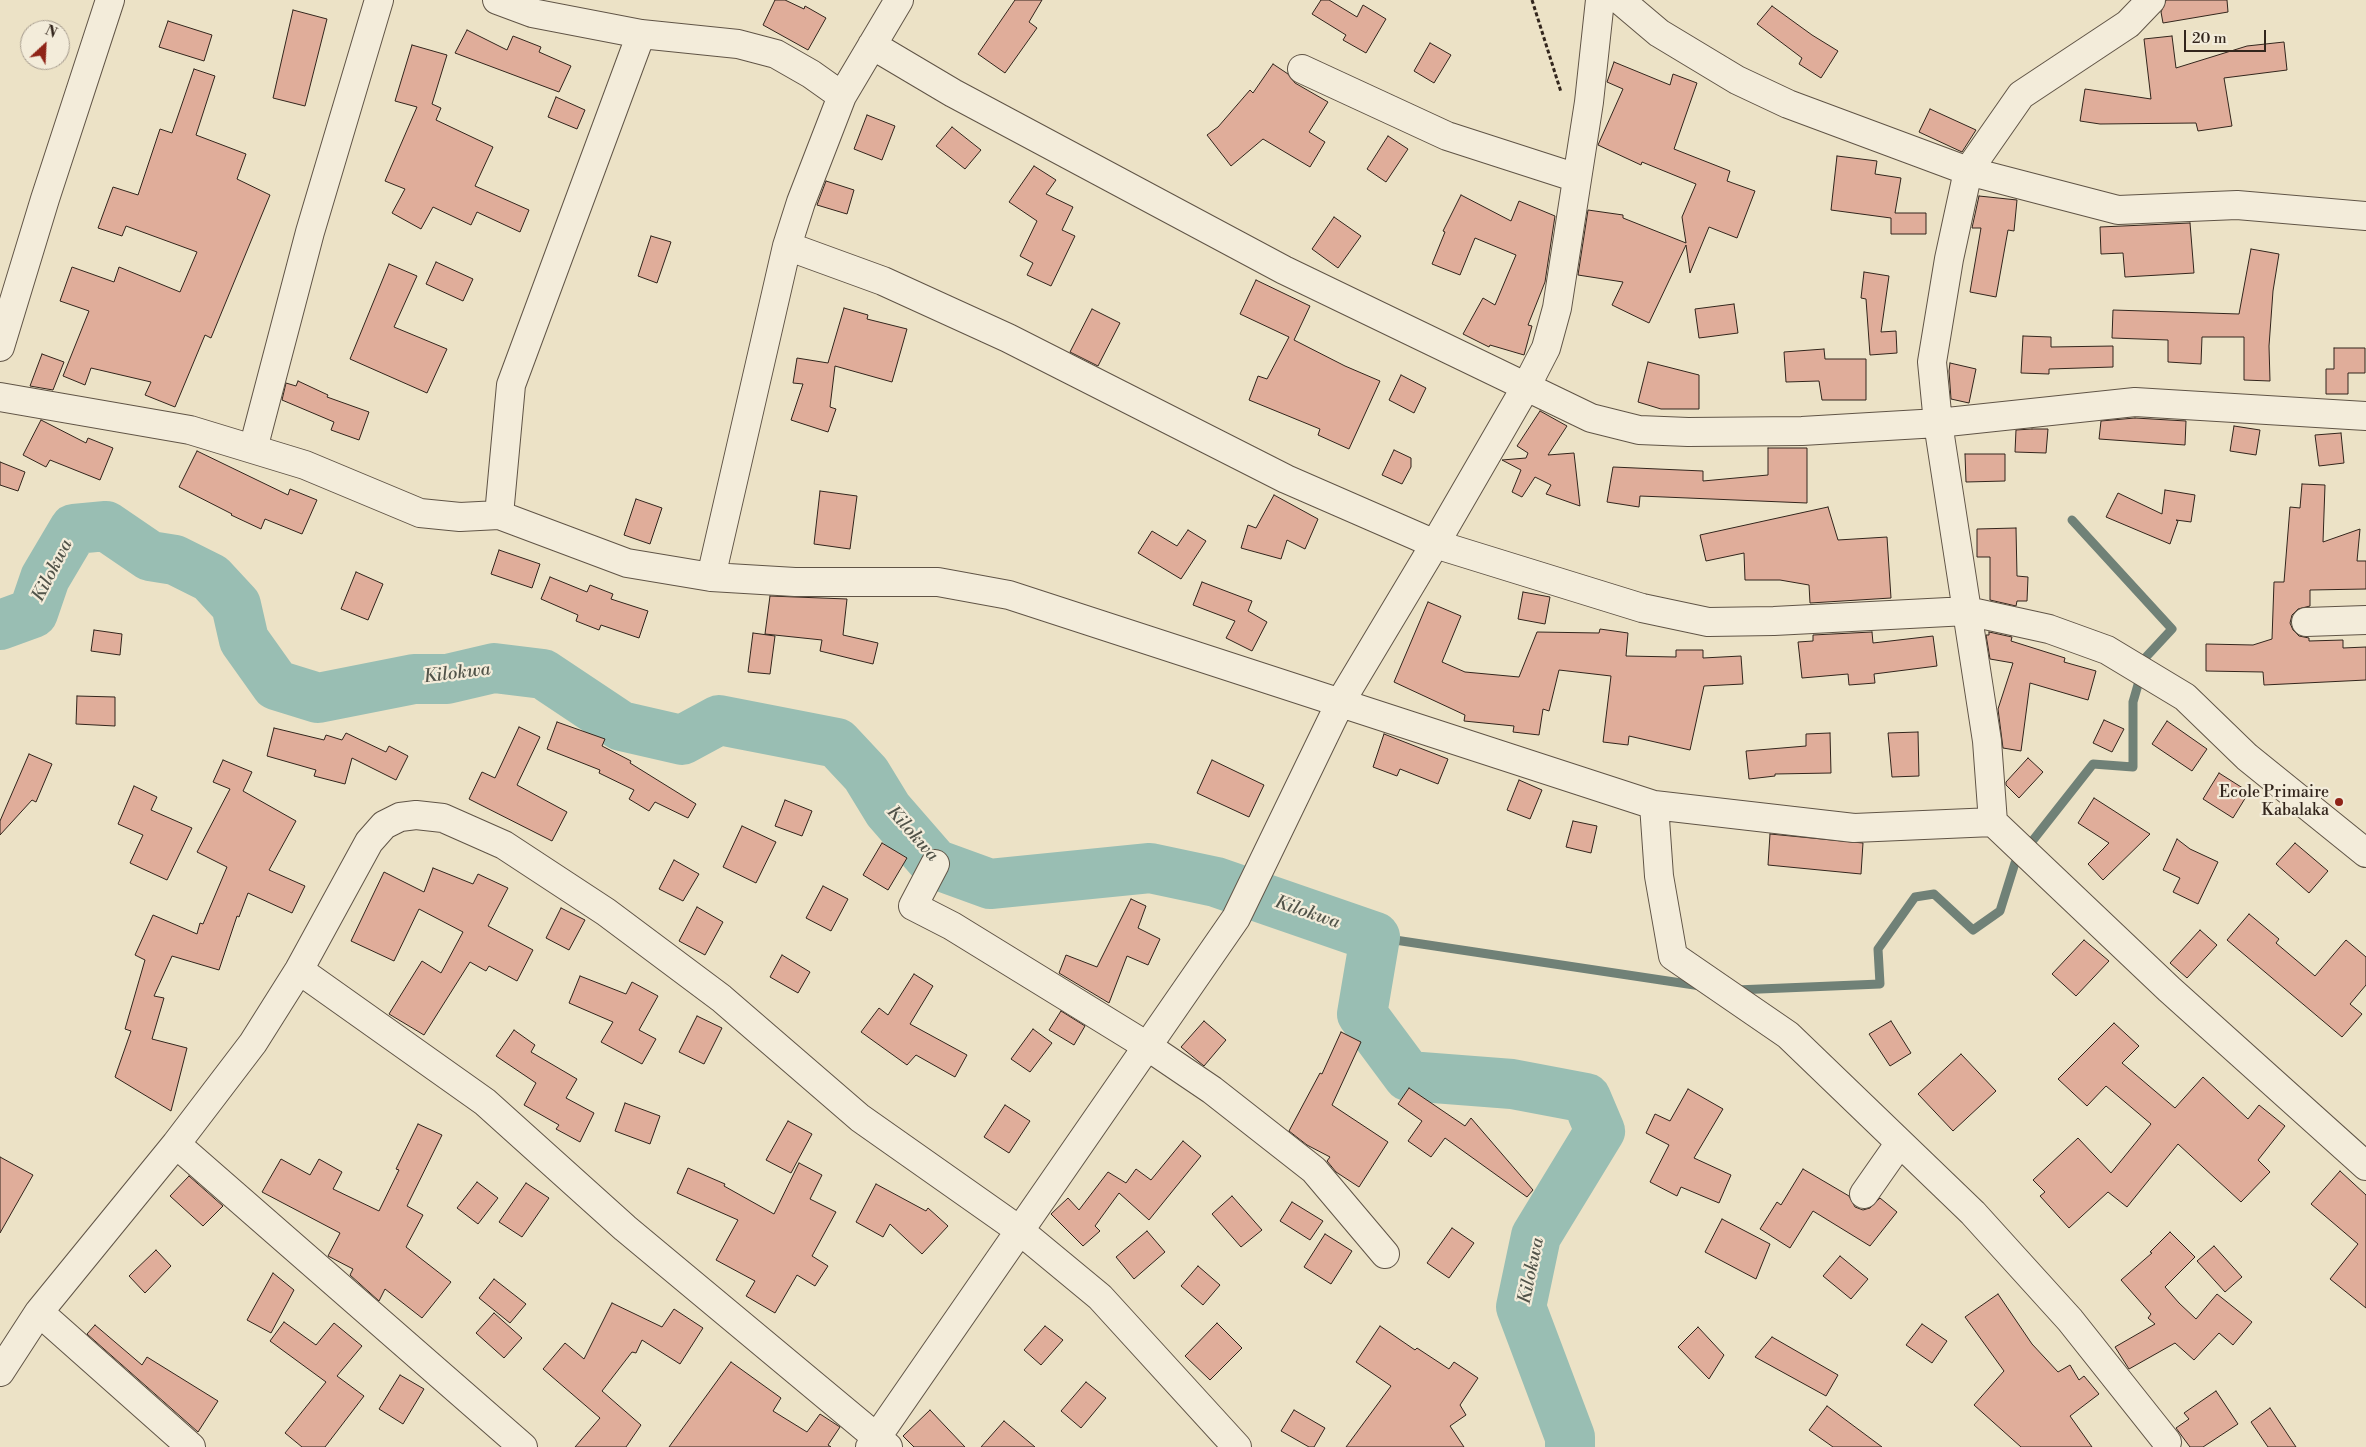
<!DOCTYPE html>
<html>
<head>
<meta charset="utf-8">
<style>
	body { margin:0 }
	#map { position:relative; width:2366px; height:1447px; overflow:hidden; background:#ece2c6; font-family:"Libre Bodoni",serif }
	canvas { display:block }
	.north { position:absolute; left:20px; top:20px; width:50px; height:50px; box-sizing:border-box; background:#f3ecda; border:1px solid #a69c8e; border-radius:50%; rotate:25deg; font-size:14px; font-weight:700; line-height:20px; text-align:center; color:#32251c }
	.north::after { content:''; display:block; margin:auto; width:18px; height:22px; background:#8f2418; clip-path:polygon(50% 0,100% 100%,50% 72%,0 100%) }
	.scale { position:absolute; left:2184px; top:30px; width:82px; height:22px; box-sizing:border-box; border:2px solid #32251c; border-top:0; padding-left:6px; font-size:15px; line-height:18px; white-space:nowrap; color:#32251c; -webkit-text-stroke:4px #f3ecda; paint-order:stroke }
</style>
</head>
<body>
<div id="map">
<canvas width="2366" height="1447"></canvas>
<div class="north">N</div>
<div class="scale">20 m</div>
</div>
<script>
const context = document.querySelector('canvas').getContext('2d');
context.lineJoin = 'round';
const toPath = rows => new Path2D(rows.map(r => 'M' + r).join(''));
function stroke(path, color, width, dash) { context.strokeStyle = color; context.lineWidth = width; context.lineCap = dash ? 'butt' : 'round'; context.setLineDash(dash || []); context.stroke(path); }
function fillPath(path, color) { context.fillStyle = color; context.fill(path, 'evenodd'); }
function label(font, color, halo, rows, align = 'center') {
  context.font = font + ' "Libre Bodoni",serif'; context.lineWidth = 4.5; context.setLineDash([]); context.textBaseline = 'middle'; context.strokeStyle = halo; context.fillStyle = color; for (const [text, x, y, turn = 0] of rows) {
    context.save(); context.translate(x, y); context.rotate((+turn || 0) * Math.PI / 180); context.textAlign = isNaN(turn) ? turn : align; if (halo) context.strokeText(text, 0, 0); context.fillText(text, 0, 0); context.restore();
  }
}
const stream = toPath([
	[1375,937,1701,986],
	[1736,990,1880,984,1878,949,1915,897,1934,894,1973,930,2000,911,2015,863,2093,764,2133,767,2133,702,2146,657,2172,629,2072,520]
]);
const river = toPath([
	[0,625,33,613,45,578,74,529,106,526,150,556,175,560,211,578,236,605,244,640,276,685,318,698,414,679,447,679,494,668,543,674,621,726,682,740,719,720,837,743,866,774,888,810,935,864,990,884,1150,868,1216,882,1375,937,1362,1014,1408,1076,1512,1084,1586,1098,1600,1131,1536,1236,1521,1307,1570,1437,1570,1447]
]);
const building = toPath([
	[775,0,785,0,804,9,805,6,826,18,808,50,763,25,775,0],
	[1015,0,1042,0,1029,22,1037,28,1005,73,978,54,1015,0],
	[1321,0,1329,0,1357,17,1363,5,1386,19,1366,53,1343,40,1346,35,1312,14,1321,0],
	[2166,0,2227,0,2228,12,2163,23,2161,12,2166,0],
	[1772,6,1812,35,1838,51,1821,78,1799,64,1802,58,1757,24,1772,6],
	[293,10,327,19,305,106,273,98,293,10],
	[168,21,212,35,204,61,159,47,168,21],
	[467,30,507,50,513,36,541,47,539,52,571,66,559,92,455,53,467,30],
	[2172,36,2176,68,2247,46,2284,42,2287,70,2224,78,2232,126,2198,131,2196,123,2100,124,2080,121,2085,89,2151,99,2144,39,2172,36],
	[1430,43,1451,55,1434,83,1414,71,1430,43],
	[412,45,447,55,432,104,441,108,436,120,493,147,475,186,529,210,520,232,477,212,471,225,433,207,421,229,392,213,405,189,385,181,417,107,395,101,412,45],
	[1614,62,1670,85,1673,74,1697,83,1674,149,1730,171,1727,181,1755,191,1737,238,1709,227,1690,273,1686,245,1649,323,1612,305,1623,282,1578,275,1588,210,1623,215,1623,218,1686,243,1682,217,1696,184,1642,162,1641,165,1598,145,1623,89,1607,82,1614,62],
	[1273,64,1288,74,1295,83,1328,102,1309,132,1325,142,1310,167,1263,139,1231,166,1207,135,1218,127,1250,90,1253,93,1273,64],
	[194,69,215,76,196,135,246,154,237,179,270,195,211,338,205,335,175,407,145,395,151,382,91,368,85,385,63,376,89,311,60,301,72,267,114,282,119,267,180,292,197,252,126,226,122,236,98,228,113,187,138,195,160,129,172,133,194,69],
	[556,97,585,110,577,129,548,117,556,97],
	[1930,109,1976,130,1962,152,1919,132,1930,109],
	[867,115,895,126,882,160,854,149,867,115],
	[952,127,981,150,965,169,936,146,952,127],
	[1388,136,1408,149,1386,182,1367,169,1388,136],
	[1837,156,1877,161,1875,174,1901,178,1895,213,1926,213,1926,234,1891,234,1891,218,1831,210,1837,156],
	[1034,166,1056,180,1046,194,1073,207,1062,230,1075,236,1051,286,1027,275,1033,263,1020,256,1037,221,1009,202,1034,166],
	[826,181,854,190,847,214,817,205,826,181],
	[1461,195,1511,221,1519,201,1555,216,1545,282,1528,325,1532,326,1524,355,1490,345,1489,347,1463,334,1483,298,1495,305,1516,255,1475,238,1460,275,1432,264,1445,232,1443,231,1461,195],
	[1979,196,2017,200,2014,231,2008,230,1996,297,1970,292,1981,228,1972,228,1979,196],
	[1334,217,1361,236,1338,268,1312,249,1334,217],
	[2190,223,2194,273,2125,277,2123,253,2101,254,2100,227,2190,223],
	[651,236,671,242,657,283,638,276,651,236],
	[2251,249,2279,254,2273,291,2269,346,2270,381,2244,380,2244,337,2202,337,2201,364,2168,362,2168,340,2112,338,2113,310,2239,314,2251,249],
	[436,262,473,279,463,301,426,284,436,262],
	[389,264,417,276,394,327,447,349,427,393,350,359,389,264],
	[1864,272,1889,276,1881,332,1896,331,1897,353,1870,355,1866,299,1861,298,1864,272],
	[1256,280,1310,306,1294,340,1345,366,1380,381,1349,449,1318,435,1320,429,1249,400,1258,376,1267,379,1289,337,1240,314,1256,280],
	[1734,304,1738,333,1699,338,1695,309,1734,304],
	[844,308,868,315,867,319,907,329,892,382,835,366,830,407,836,409,828,432,791,420,803,384,793,383,797,358,828,363,844,308],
	[1092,309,1120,323,1098,366,1070,352,1092,309],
	[2023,336,2051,337,2051,347,2113,346,2113,367,2049,369,2049,374,2021,373,2023,336],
	[2334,348,2365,348,2365,373,2348,373,2348,394,2326,394,2326,369,2334,369,2334,348],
	[1824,349,1825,359,1866,359,1866,400,1822,400,1819,381,1786,382,1784,352,1824,349],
	[42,354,64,362,53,390,30,386,42,354],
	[1648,362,1699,375,1699,409,1661,409,1638,402,1648,362],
	[1950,363,1976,369,1969,403,1951,399,1949,371,1950,363],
	[1401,375,1426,388,1414,413,1389,400,1401,375],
	[298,381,328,395,327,397,369,412,359,440,331,430,334,422,282,400,286,383,296,386,298,381],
	[1540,411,1567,426,1548,455,1574,453,1580,506,1546,494,1551,485,1535,477,1522,497,1512,492,1521,470,1502,460,1526,458,1528,453,1517,446,1540,411],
	[2135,418,2186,421,2185,445,2099,439,2101,421,2135,418],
	[41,420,86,443,88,438,113,448,100,480,50,460,46,467,23,455,41,420],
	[2234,426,2260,430,2256,455,2230,451,2234,426],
	[2032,429,2048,429,2046,453,2015,452,2016,430,2032,429],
	[2341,433,2344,463,2319,466,2315,435,2341,433],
	[1768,448,1807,448,1807,503,1640,496,1639,507,1607,502,1613,467,1703,471,1703,481,1768,475,1768,448],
	[1394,450,1411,458,1411,467,1402,484,1382,475,1394,450],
	[197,451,288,495,290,489,317,500,302,534,265,519,261,529,231,515,232,514,179,487,197,451],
	[1965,454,2005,454,2005,481,1966,482,1965,454],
	[0,462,25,472,18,491,0,485,0,462],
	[2302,484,2325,485,2323,542,2360,529,2357,561,2366,561,2366,589,2310,590,2310,606,2298,609,2292,615,2290,623,2293,630,2299,636,2309,638,2309,641,2343,640,2343,648,2366,647,2366,680,2264,685,2263,672,2206,671,2206,644,2253,645,2272,639,2274,582,2284,582,2290,507,2300,508,2302,484],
	[2165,490,2195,495,2191,522,2176,520,2178,521,2170,544,2106,517,2118,493,2162,514,2165,490],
	[820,491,857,496,850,549,814,544,820,491],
	[1274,495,1318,519,1305,549,1287,540,1281,559,1241,548,1248,525,1256,528,1274,495],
	[636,499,662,508,650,544,624,535,636,499],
	[1828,507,1838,540,1887,537,1891,598,1810,603,1809,585,1780,580,1745,580,1744,553,1706,561,1700,535,1828,507],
	[2016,528,2017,576,2028,577,2027,601,2017,601,2016,606,1990,600,1990,557,1977,557,1977,529,2016,528],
	[1188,530,1206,541,1181,579,1138,553,1152,531,1177,546,1188,530],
	[499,550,540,564,532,588,491,574,499,550],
	[356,572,383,584,368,620,341,609,356,572],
	[550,577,587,592,590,585,613,594,611,599,648,611,639,638,601,625,599,630,576,621,578,615,541,599,550,577],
	[1202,582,1252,601,1248,611,1267,622,1252,651,1226,638,1235,621,1193,605,1202,582],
	[1523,592,1550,597,1545,624,1518,619,1523,592],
	[770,596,847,599,843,635,878,643,873,664,820,651,822,640,765,634,770,596],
	[1428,602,1461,616,1442,662,1465,672,1519,677,1537,632,1599,633,1600,629,1628,633,1626,656,1676,657,1676,650,1703,650,1703,658,1741,656,1743,684,1704,686,1690,750,1629,736,1628,745,1603,742,1611,676,1559,670,1549,711,1543,709,1539,735,1513,732,1514,726,1464,721,1465,715,1394,682,1428,602],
	[94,630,122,634,120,655,91,651,94,630],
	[1872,632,1873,643,1933,636,1937,666,1874,674,1875,683,1849,685,1848,674,1802,678,1798,642,1813,641,1813,635,1872,632],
	[1989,632,2012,637,2011,641,2065,658,2064,662,2096,671,2088,700,2030,683,2021,751,2003,748,1998,709,2013,663,1990,659,1986,635,1989,635,1989,632],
	[753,633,775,636,770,674,748,672,753,633],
	[77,696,115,697,115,726,76,724,77,696],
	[2104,720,2124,729,2112,752,2093,743,2104,720],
	[2167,721,2207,749,2192,771,2152,744,2167,721],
	[557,722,605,739,602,746,631,761,630,763,696,804,688,818,655,802,649,811,629,799,634,790,599,773,600,770,547,749,557,722],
	[519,727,540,737,517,785,567,812,552,841,469,799,482,772,495,778,519,727],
	[274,728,324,740,326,735,342,740,346,733,386,752,389,746,408,756,396,780,352,758,345,784,314,776,316,770,267,756,274,728],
	[1918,732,1919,776,1892,777,1888,733,1918,732],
	[1830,733,1831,773,1775,774,1775,776,1749,779,1746,751,1806,746,1806,734,1830,733],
	[1384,734,1448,759,1438,784,1400,769,1397,776,1373,767,1384,734],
	[29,754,52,764,36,802,32,800,0,835,0,821,29,754],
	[2028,758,2043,772,2019,798,2006,785,2006,782,2028,758],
	[223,760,252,772,243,791,296,821,269,870,305,886,292,913,248,893,239,917,237,916,219,970,172,956,154,996,164,998,152,1039,187,1048,171,1111,115,1077,131,1031,125,1029,145,960,135,955,153,915,197,934,200,923,203,924,227,867,197,852,230,789,213,782,223,760],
	[1212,760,1264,785,1249,817,1197,793,1212,760],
	[2219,773,2249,792,2233,818,2203,799,2219,773],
	[1519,780,1542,790,1530,819,1507,810,1519,780],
	[134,786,157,797,151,810,192,828,167,880,130,863,143,835,118,824,134,786],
	[2094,798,2150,834,2103,880,2088,864,2109,843,2078,823,2094,798],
	[785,800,812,811,802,836,775,826,785,800],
	[1573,821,1597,826,1591,853,1566,847,1573,821],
	[742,826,776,842,756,883,723,867,742,826],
	[1770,834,1863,843,1861,874,1768,865,1770,834],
	[2177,839,2190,849,2218,862,2198,904,2173,892,2180,878,2163,870,2177,839],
	[882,843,907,858,888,890,863,875,882,843],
	[2295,843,2328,871,2309,893,2276,864,2295,843],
	[674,860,699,874,683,901,659,889,674,860],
	[433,868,473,884,478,874,508,888,488,926,533,950,517,981,489,966,486,971,470,962,424,1035,389,1014,422,961,441,973,463,932,419,909,394,961,351,941,384,872,424,892,433,868],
	[823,886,848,899,831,931,806,918,823,886],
	[1131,899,1146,906,1138,928,1160,939,1148,965,1127,956,1109,1003,1059,973,1066,955,1097,967,1131,899],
	[697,907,723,922,705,955,679,941,697,907],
	[561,908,585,920,569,950,546,938,561,908],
	[2249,914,2279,939,2276,943,2315,976,2346,940,2366,957,2366,985,2350,1004,2362,1014,2342,1037,2227,940,2249,914],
	[2200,930,2217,945,2187,978,2170,963,2200,930],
	[2084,940,2109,961,2076,996,2052,974,2084,940],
	[782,955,810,972,798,993,770,977,782,955],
	[914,974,933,986,910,1024,967,1055,955,1077,916,1055,907,1065,861,1032,879,1008,888,1015,914,974],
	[580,976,626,994,632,982,658,996,639,1030,656,1039,642,1064,601,1042,613,1022,569,1003,580,976],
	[1061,1011,1085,1026,1074,1045,1049,1030,1061,1011],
	[697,1016,722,1028,704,1064,679,1052,697,1016],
	[1204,1021,1226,1040,1204,1066,1181,1047,1204,1021],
	[1891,1021,1911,1053,1890,1066,1869,1034,1891,1021],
	[2114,1023,2139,1046,2122,1063,2175,1108,2203,1077,2248,1119,2259,1105,2285,1126,2258,1160,2270,1172,2241,1202,2178,1144,2127,1207,2108,1192,2069,1228,2040,1196,2045,1192,2033,1180,2078,1138,2111,1173,2151,1124,2106,1086,2087,1106,2058,1079,2114,1023],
	[1033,1029,1052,1043,1030,1072,1011,1059,1033,1029],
	[514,1030,535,1045,531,1052,577,1079,566,1098,594,1113,580,1142,556,1129,559,1125,524,1105,536,1083,496,1056,514,1030],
	[1341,1032,1361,1042,1332,1105,1388,1142,1359,1187,1336,1172,1327,1161,1330,1157,1307,1145,1289,1131,1320,1073,1322,1074,1341,1032],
	[1961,1054,1996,1091,1953,1131,1918,1094,1961,1054],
	[1409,1088,1465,1126,1471,1118,1533,1190,1527,1197,1445,1138,1431,1157,1408,1141,1422,1121,1398,1104,1409,1088],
	[1688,1089,1723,1109,1694,1158,1731,1175,1719,1203,1681,1187,1677,1196,1650,1182,1669,1145,1646,1133,1655,1114,1670,1121,1688,1089],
	[625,1103,660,1116,650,1144,615,1131,625,1103],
	[1005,1105,1030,1121,1009,1153,984,1137,1005,1105],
	[788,1121,812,1134,791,1173,766,1160,788,1121],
	[418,1124,442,1135,407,1206,423,1215,406,1247,451,1282,422,1318,385,1289,379,1301,350,1275,353,1269,328,1256,340,1233,262,1192,281,1159,310,1175,319,1159,342,1172,333,1189,379,1211,399,1170,396,1169,418,1124],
	[1183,1141,1201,1156,1149,1220,1119,1193,1095,1226,1100,1231,1083,1246,1051,1214,1068,1198,1079,1210,1108,1172,1126,1183,1136,1169,1151,1180,1183,1141],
	[0,1157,33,1175,0,1233,0,1157],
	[799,1163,822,1175,810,1199,836,1212,812,1256,828,1266,815,1286,797,1275,775,1313,746,1296,755,1281,716,1260,738,1220,677,1193,688,1168,725,1184,724,1186,774,1214,799,1163],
	[1803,1169,1849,1196,1855,1207,1863,1210,1870,1208,1880,1198,1897,1212,1870,1246,1813,1211,1790,1248,1760,1229,1777,1202,1781,1205,1803,1169],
	[2340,1171,2366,1195,2366,1308,2330,1279,2358,1244,2311,1204,2340,1171],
	[189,1176,223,1206,203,1226,170,1196,189,1176],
	[477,1182,498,1198,478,1224,457,1208,477,1182],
	[526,1183,549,1198,522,1237,499,1222,526,1183],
	[876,1184,926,1211,928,1208,948,1226,922,1254,890,1224,883,1237,856,1222,876,1184],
	[1232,1196,1262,1230,1241,1247,1212,1214,1232,1196],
	[1292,1202,1323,1221,1310,1240,1280,1221,1292,1202],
	[1722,1219,1770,1244,1756,1279,1705,1252,1722,1219],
	[1452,1228,1474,1243,1449,1278,1427,1263,1452,1228],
	[1147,1231,1165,1252,1134,1279,1116,1257,1147,1231],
	[2170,1232,2195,1257,2165,1287,2179,1303,2196,1319,2217,1294,2252,1322,2233,1345,2219,1333,2194,1360,2175,1343,2129,1369,2115,1347,2155,1324,2148,1318,2151,1314,2121,1280,2152,1253,2150,1252,2170,1232],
	[1325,1234,1352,1251,1331,1284,1304,1267,1325,1234],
	[2214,1246,2242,1277,2225,1292,2197,1261,2214,1246],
	[156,1250,171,1266,145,1293,129,1276,156,1250],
	[1840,1256,1868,1279,1851,1299,1823,1276,1840,1256],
	[1198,1266,1220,1285,1203,1305,1181,1286,1198,1266],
	[273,1273,294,1290,271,1333,247,1320,273,1273],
	[494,1279,526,1304,510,1323,479,1298,494,1279],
	[1998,1294,2032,1344,2058,1372,2070,1365,2079,1380,2084,1376,2099,1394,2070,1416,2092,1447,2021,1447,1974,1405,2004,1371,1965,1317,1998,1294],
	[612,1303,662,1327,674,1309,703,1328,680,1364,642,1340,636,1353,632,1352,602,1391,641,1425,626,1447,575,1447,600,1418,543,1369,565,1343,584,1359,612,1303],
	[494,1313,522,1338,504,1358,476,1333,494,1313],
	[284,1322,316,1345,334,1323,362,1346,337,1376,364,1396,325,1447,302,1447,285,1433,326,1382,270,1341,284,1322],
	[1217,1323,1242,1348,1210,1380,1185,1356,1217,1323],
	[1922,1324,1947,1341,1932,1363,1906,1345,1922,1324],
	[95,1325,142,1365,147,1357,218,1401,198,1432,87,1334,95,1325],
	[1045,1326,1063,1340,1041,1365,1024,1350,1045,1326],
	[1380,1326,1415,1350,1417,1348,1449,1369,1454,1362,1478,1378,1460,1405,1466,1415,1450,1426,1464,1447,1346,1447,1391,1386,1356,1362,1380,1326],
	[1698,1327,1724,1355,1709,1379,1678,1347,1698,1327],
	[1772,1337,1838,1375,1826,1396,1755,1357,1772,1337],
	[731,1362,781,1398,773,1411,807,1432,820,1414,840,1427,828,1445,831,1447,669,1447,731,1362],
	[400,1375,424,1389,403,1424,379,1409,400,1375],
	[1086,1382,1106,1398,1081,1428,1061,1411,1086,1382],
	[2216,1391,2238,1424,2203,1447,2190,1447,2176,1428,2189,1419,2184,1413,2216,1391],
	[1827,1406,1882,1447,1833,1447,1809,1430,1827,1406],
	[2270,1408,2296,1447,2268,1447,2251,1422,2270,1408],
	[930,1410,965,1447,914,1447,903,1436,930,1410],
	[1294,1410,1325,1428,1314,1447,1309,1447,1281,1431,1294,1410],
	[1004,1421,1035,1447,981,1447,1004,1421]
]);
const path = toPath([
	[1532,0,1561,92]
]);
const street = toPath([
	[497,0,532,13,641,34,738,44,776,54,811,74,842,96],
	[1620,0,1659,33,1737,80,1788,104,1968,171,2118,210,2237,205,2366,216],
	[2151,0,2128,24,2021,95,1968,171,1949,259,1932,362,1938,423,1987,741,1993,822,2169,989,2366,1166],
	[872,45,953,93,1284,270,1591,418,1639,430,1688,432,1802,431,1938,423,2135,402,2366,416],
	[1302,69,1447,136,1577,178],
	[787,246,883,281,1008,338,1286,479,1435,544,1642,608,1708,622,1774,621,1967,611,2049,629,2107,650,2185,697,2247,757,2366,853],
	[0,347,45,199,110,0],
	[0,397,190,430,305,465,420,513,460,517,499,515,627,563,711,577,795,582,938,582,1009,595,1654,805,1854,828,1993,822],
	[253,449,310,232,379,0],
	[499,515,511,385,641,34],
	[711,577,787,246,801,202,842,96,899,0],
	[2306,622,2366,620],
	[1654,805,1659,876,1673,956,1788,1035,1973,1213,2070,1320,2167,1442],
	[935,864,913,906,952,926,1147,1046,1212,1090,1314,1170,1385,1254],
	[299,970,485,1102,625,1228,888,1447],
	[176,1144,523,1447],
	[1864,1194,1899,1144],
	[39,1312,191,1447],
	[0,1372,39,1312,176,1144,253,1043,299,970,369,842,384,825,400,817,416,815,443,818,504,845,606,912,721,998,860,1118,1019,1230,1100,1297,1237,1447],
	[870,1447,1236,918,1341,701,1435,544,1527,385,1546,348,1557,308,1589,102,1600,0]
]);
const markers = [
	[2339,802,5,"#8f2418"]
];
const poiNames = [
	["Ecole Primaire",2329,793],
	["Kabalaka",2329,811]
];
const waterNames = [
	["Kilokwa",53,571,-63],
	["Kilokwa",457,674,-7],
	["Kilokwa",912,834,48],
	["Kilokwa",1307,913,19],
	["Kilokwa",1532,1271,-78]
];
stroke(stream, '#708177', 9);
stroke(river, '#99beb3', 50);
fillPath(building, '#e0ad9a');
stroke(building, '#32251c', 1);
stroke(street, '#605446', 30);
stroke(path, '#32251c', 3, [4, 2.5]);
stroke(street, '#f3ecda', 28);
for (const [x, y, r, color] of markers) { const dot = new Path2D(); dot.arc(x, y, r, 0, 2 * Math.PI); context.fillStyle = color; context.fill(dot); stroke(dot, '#f3ecda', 2); }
label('16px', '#32251c', '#f3ecda', poiNames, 'right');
label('italic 18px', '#515349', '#f3ecda', waterNames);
</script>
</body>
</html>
